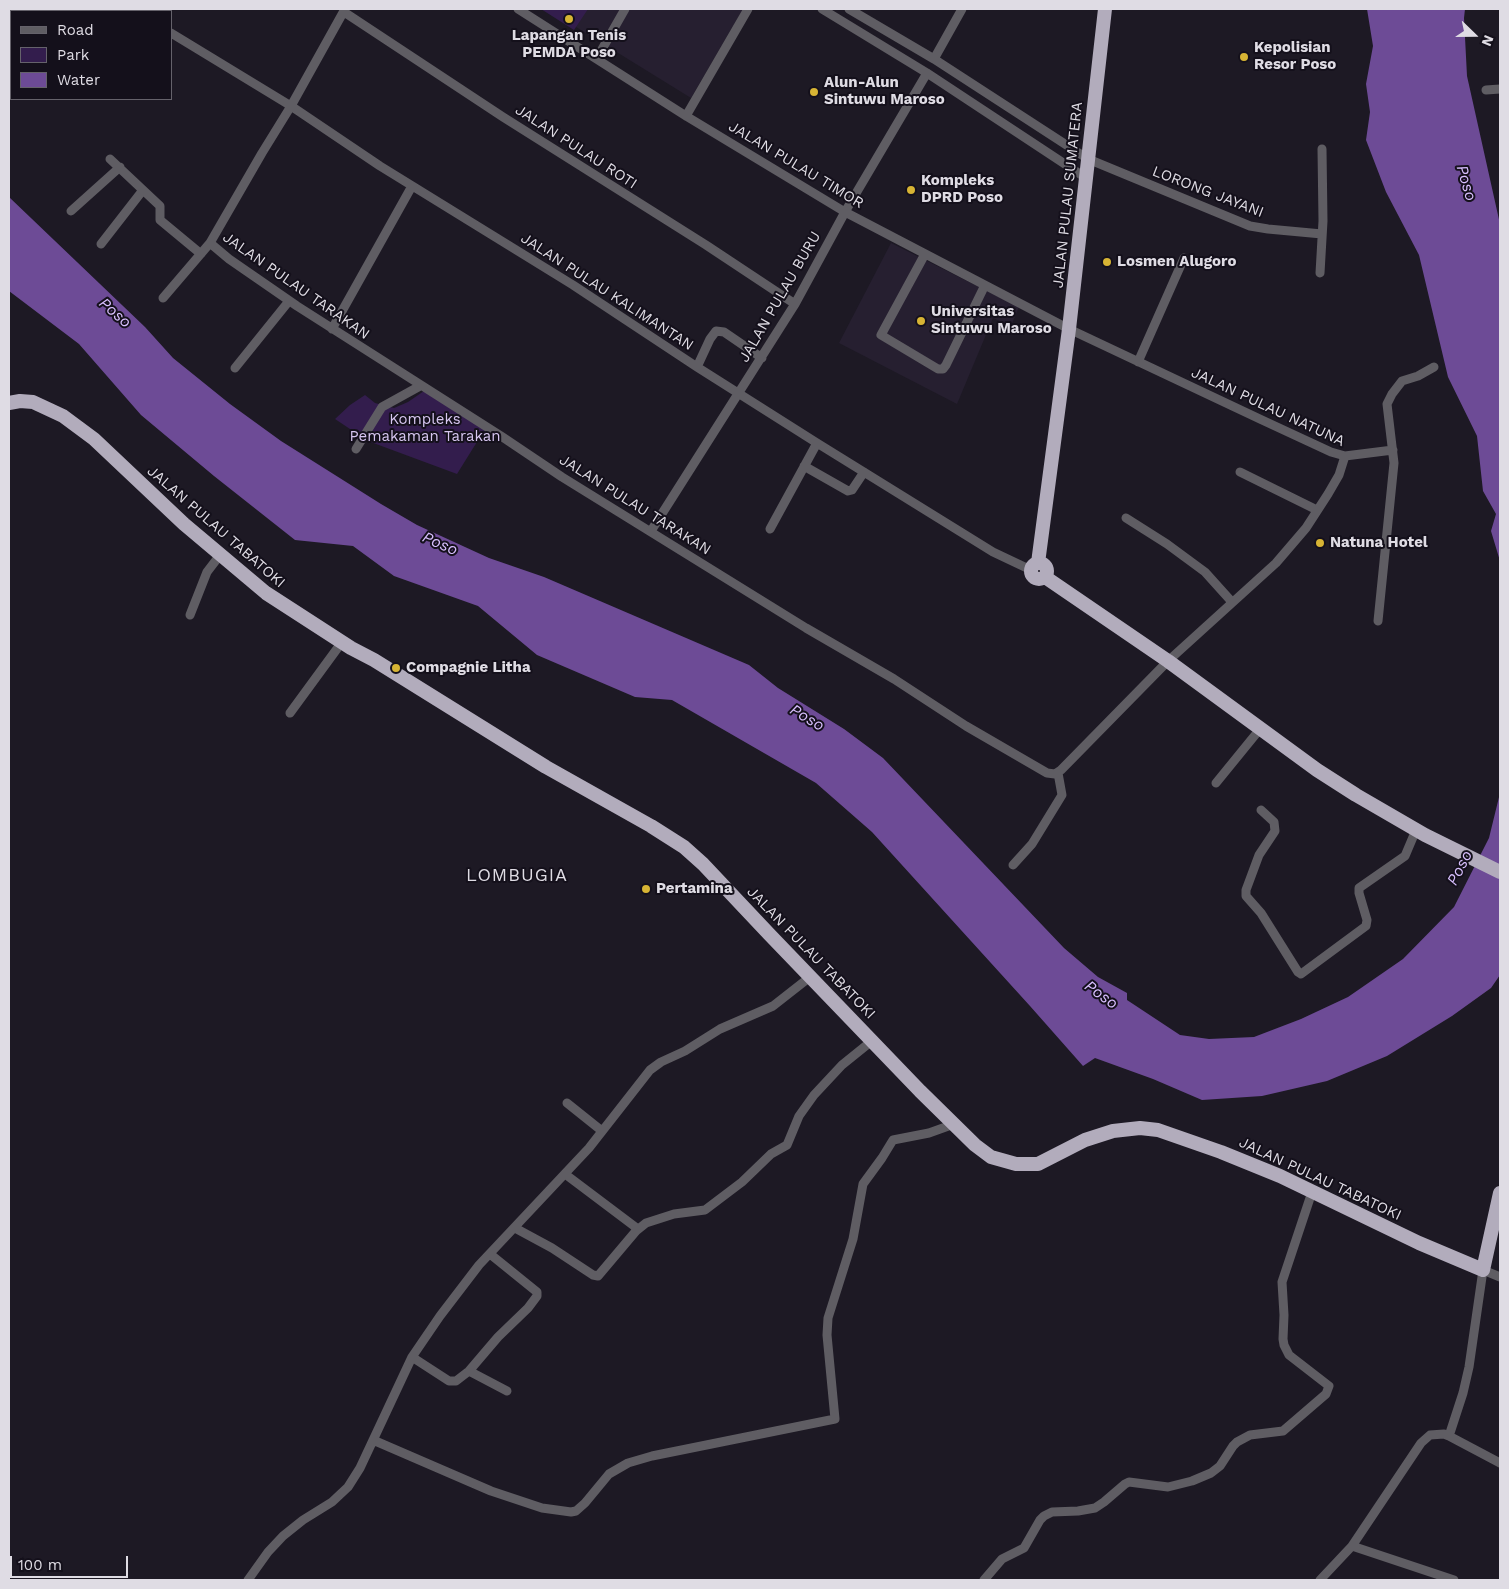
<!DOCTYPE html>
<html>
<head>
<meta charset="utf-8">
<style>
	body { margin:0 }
	#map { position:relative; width:1509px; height:1589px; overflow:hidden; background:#1d1924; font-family:"Work Sans",sans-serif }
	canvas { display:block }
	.frame { position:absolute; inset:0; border:10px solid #dfdce4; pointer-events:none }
	.legend { position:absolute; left:10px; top:10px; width:162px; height:90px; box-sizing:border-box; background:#14101b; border:1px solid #65626b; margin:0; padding:6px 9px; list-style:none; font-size:15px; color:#dfdce4 }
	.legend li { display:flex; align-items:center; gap:10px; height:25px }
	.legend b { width:25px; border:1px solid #65626b }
	.north { position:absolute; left:1449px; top:10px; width:50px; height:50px; -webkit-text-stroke:4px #14101b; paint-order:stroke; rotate:112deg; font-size:14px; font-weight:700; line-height:20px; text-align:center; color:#dfdce4 }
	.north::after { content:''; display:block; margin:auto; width:18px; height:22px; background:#dfdce4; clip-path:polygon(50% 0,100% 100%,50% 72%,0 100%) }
	.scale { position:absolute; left:10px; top:1556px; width:118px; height:22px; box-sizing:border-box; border:2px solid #dfdce4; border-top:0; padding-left:6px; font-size:15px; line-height:18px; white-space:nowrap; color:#dfdce4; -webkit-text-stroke:4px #14101b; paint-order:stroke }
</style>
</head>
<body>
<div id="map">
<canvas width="1509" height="1589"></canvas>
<div class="frame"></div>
<ul class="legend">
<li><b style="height:6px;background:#5f5d63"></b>Road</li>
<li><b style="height:14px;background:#331d4d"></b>Park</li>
<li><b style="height:14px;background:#6d4b96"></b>Water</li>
</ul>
<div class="north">N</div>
<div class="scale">100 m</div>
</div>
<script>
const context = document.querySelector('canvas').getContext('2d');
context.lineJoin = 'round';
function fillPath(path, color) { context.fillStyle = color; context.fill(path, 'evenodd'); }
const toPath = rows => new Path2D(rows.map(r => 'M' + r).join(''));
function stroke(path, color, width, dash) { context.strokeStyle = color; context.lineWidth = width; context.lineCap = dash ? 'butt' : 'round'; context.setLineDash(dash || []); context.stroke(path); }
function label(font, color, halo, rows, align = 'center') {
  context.font = font + ' "Work Sans",sans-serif'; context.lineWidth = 4; context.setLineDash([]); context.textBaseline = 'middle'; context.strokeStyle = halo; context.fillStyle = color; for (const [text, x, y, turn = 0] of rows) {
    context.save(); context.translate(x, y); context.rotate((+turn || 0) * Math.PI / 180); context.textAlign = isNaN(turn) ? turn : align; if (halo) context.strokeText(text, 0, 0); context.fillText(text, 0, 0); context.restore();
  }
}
const built = toPath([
	[547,9,743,9,691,98],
	[891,243,1019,307,1011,326,993,318,957,404,839,343]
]);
const green = toPath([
	[541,9,588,9,574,30],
	[424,391,485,429,457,474,368,441,335,419,350,405,365,395,375,403,394,408,408,402]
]);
const water = toPath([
	[1367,9,1465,9,1464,18,1467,76,1500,224,1500,561,1491,531,1496,514,1483,491,1477,436,1448,377,1419,255,1386,192,1366,140,1370,112,1366,84,1373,46],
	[9,197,145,327,173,358,230,404,281,441,381,504,417,525,489,558,544,577,749,665,778,688,844,729,883,758,1064,948,1098,977,1127,993,1127,1000,1180,1035,1209,1039,1254,1037,1301,1019,1348,997,1403,959,1454,907,1489,838,1500,793,1500,975,1491,988,1452,1016,1387,1056,1327,1081,1262,1096,1202,1100,1153,1079,1095,1058,1083,1066,1030,1006,872,832,816,783,672,700,635,697,537,655,478,606,394,576,353,546,295,540,214,476,141,415,79,344,9,291]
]);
const minor = toPath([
	[135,9,139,11],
	[345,9,291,106,262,153,210,243,229,259,297,306,501,436,562,477,806,628,894,679,966,726,1047,773,1055,774,1061,770,1168,661,1276,563,1306,528,1328,494,1339,475,1345,456,1331,452,1262,420,1069,329,845,212,686,116,518,9],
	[822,9,927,73,1086,178],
	[849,9,934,59,1088,159,1250,226,1268,229,1322,234],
	[50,11,53,9],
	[344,12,503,117,706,245,795,304],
	[171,33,291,106,380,166,573,285,697,367,817,443,993,552,1031,570],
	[9,42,11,40],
	[597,58,625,9],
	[934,59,962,9],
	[1486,90,1500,89],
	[686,116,748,9],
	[110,159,160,206,160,220,201,254],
	[71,211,120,167],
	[101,244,143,190],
	[925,254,881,335,938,369,943,369,946,365,985,285],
	[1320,273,1323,221,1322,149],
	[163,298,210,243],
	[332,329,412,186],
	[1138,362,1184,258],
	[697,367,710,339,716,331,724,332,762,358],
	[235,368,289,301],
	[356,449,382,407,420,386],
	[1345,456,1393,450],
	[804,466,848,491,852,490,864,472],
	[1240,472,1317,510],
	[1126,518,1167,544,1205,572,1232,602],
	[770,529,817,443],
	[651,531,795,304,845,212,927,73],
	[190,615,207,572,220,555],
	[1378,621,1394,463,1387,404,1392,394,1402,381,1418,376,1434,367],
	[290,713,342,642],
	[1216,783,1260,729],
	[1261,810,1274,822,1275,831,1259,855,1246,890,1246,896,1261,913,1298,972,1301,974,1366,926,1367,920,1359,893,1359,888,1405,856,1416,830],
	[1013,865,1032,844,1062,795,1058,773],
	[567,1103,602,1131],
	[565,1174,638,1229],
	[515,1228,552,1248,593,1275,598,1276,636,1231,646,1223,674,1214,705,1210,742,1182,771,1154,787,1145,799,1116,814,1095,842,1065,873,1040],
	[1500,1277,1483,1270,1469,1367,1463,1393,1449,1436,1500,1463],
	[412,1357,449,1381,456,1381,469,1371,498,1337,528,1308,537,1296,537,1292,490,1254],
	[469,1371,507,1391],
	[373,1440,491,1491,542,1508,571,1512,576,1511,585,1503,609,1474,628,1463,652,1456,835,1419,827,1335,828,1318,853,1239,863,1184,882,1158,893,1140,929,1133,954,1124],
	[1352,1546,1454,1580],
	[248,1580,268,1552,283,1536,303,1520,332,1502,348,1487,360,1468,412,1357,440,1316,479,1265,589,1148,650,1070,661,1062,685,1051,720,1029,773,1006,810,977],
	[984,1580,1002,1559,1024,1548,1040,1520,1044,1516,1052,1512,1078,1511,1095,1508,1104,1502,1125,1484,1129,1482,1168,1487,1192,1481,1211,1473,1220,1466,1233,1446,1237,1442,1250,1435,1283,1431,1326,1394,1329,1386,1289,1355,1284,1345,1283,1339,1284,1315,1282,1282,1311,1195,1311,1191],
	[1320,1580,1352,1546,1421,1443,1430,1435,1444,1434,1449,1436]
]);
const trunk = toPath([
	[9,403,20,401,33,402,63,416,94,439,184,524,266,593,351,648,374,660,546,767,651,826,684,847,703,864,769,934,920,1091,975,1145,991,1157,1016,1164,1038,1164,1085,1140,1113,1131,1140,1128,1158,1130,1221,1152,1280,1176,1419,1243,1483,1270,1500,1193],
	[1038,563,1069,329,1105,9],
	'1031 571a8 8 0 1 1 16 0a8 8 0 1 1-16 0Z',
	[1045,577,1168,661,1317,770,1356,795,1425,835,1500,872]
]);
const markers = [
	[569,19,5,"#d7b434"],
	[1244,57,5,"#d7b434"],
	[814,92,5,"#d7b434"],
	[911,190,5,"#d7b434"],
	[1107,262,5,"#d7b434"],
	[921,321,5,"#d7b434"],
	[1320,543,5,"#d7b434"],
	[396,668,5,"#d7b434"],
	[646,889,5,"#d7b434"]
];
const poiNames = [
	["Lapangan Tenis",569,36,"center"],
	["PEMDA Poso",569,53,"center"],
	["Kepolisian",1254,48],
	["Resor Poso",1254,65],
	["Alun-Alun",824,83],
	["Sintuwu Maroso",824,100],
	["Kompleks",921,181],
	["DPRD Poso",921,198],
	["Losmen Alugoro",1117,262],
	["Universitas",931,312],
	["Sintuwu Maroso",931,329],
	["Natuna Hotel",1330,543],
	["Compagnie Litha",406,668],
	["Pertamina",656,889]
];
const streetNames = [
	["JALAN PULAU ROTI",576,147,33],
	["JALAN PULAU TIMOR",796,165,31],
	["LORONG JAYANI",1208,192,21],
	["JALAN PULAU SUMATERA",1068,195,-84],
	["JALAN PULAU TARAKAN",296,286,35],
	["JALAN PULAU KALIMANTAN",607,292,33],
	["JALAN PULAU BURU",780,297,-60],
	["JALAN PULAU NATUNA",1268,407,25],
	["JALAN PULAU TARAKAN",635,505,32],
	["JALAN PULAU TABATOKI",216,527,41],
	["JALAN PULAU TABATOKI",811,953,46],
	["JALAN PULAU TABATOKI",1320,1179,25]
];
const parkNames = [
	["Kompleks",425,420],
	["Pemakaman Tarakan",425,437]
];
const waterNames = [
	["Poso",1466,183,74],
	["Poso",115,313,41],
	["Poso",440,544,24],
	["Poso",807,718,31],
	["Poso",1460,868,-63],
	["Poso",1101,995,36]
];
const quarterNames = [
	["LOMBUGIA",517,876]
];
fillPath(built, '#261f30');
fillPath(green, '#331d4d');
fillPath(water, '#6d4b96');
stroke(minor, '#5f5d63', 9);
stroke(trunk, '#b2acbc', 14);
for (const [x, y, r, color] of markers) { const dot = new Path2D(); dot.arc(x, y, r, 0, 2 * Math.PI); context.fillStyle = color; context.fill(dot); stroke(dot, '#14101b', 2); }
label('bold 15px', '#dfdce4', '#14101b', poiNames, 'left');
label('15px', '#dfdce4', '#14101b', streetNames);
label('15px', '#d7c6f1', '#14101b', parkNames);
label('italic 16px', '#d8bffe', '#14101b', waterNames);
context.letterSpacing = '1px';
label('18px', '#dfdce4', '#14101b', quarterNames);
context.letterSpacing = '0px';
</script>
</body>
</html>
